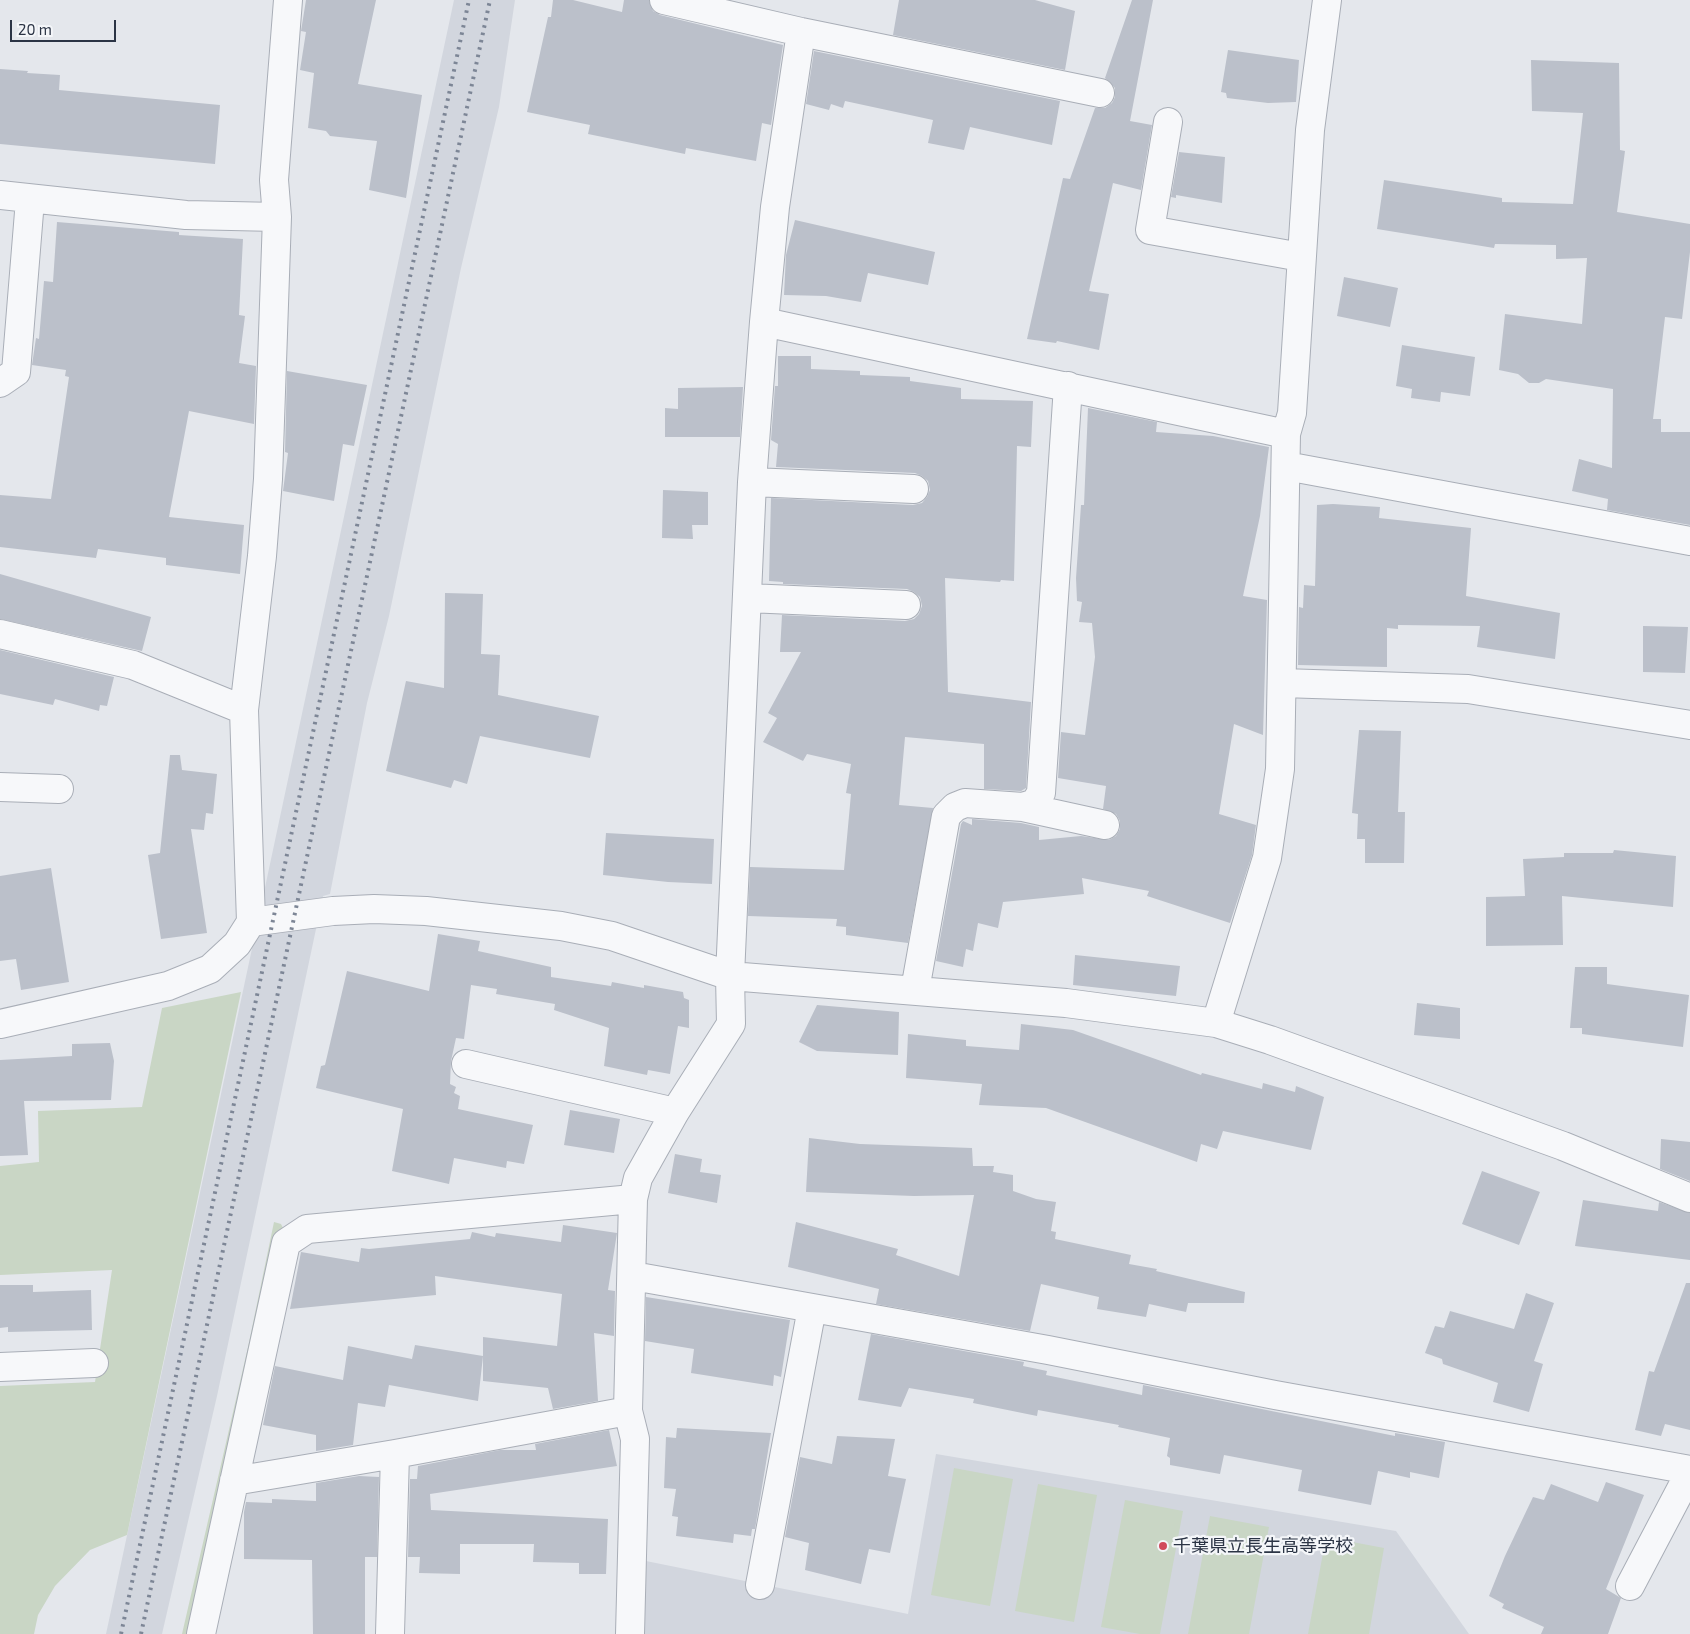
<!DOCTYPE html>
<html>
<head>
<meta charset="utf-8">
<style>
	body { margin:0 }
	#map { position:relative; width:1690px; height:1634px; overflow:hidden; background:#e4e7ec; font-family:"Exo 2",sans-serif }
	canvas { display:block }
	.scale { position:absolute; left:10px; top:20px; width:106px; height:22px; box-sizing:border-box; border:2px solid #2b3445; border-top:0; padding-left:6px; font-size:15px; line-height:18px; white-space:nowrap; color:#2b3445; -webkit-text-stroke:4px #f4f6f9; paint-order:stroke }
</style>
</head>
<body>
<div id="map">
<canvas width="1690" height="1634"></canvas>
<div class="scale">20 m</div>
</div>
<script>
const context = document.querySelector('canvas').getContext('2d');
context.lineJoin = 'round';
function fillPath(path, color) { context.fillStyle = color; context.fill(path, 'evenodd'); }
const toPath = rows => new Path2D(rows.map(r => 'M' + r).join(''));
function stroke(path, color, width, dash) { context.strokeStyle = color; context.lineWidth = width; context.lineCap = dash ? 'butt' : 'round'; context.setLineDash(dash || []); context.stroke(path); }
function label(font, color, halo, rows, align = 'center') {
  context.font = font + ' "Exo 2","Noto Sans JP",sans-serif'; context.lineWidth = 4.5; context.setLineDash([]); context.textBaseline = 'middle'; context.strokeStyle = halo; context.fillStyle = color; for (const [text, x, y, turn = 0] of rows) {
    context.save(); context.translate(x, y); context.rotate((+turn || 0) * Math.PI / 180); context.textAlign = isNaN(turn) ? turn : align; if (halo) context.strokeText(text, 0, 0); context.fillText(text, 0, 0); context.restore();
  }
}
const built = toPath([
	[454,0,515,0,499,107,461,268,389,616,367,703,330,894,323,896,217,1396,162,1634,106,1634],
	[936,1454,1396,1531,1469,1634,644,1634,646,1561,908,1614]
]);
const green = toPath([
	[241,992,127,1535,90,1550,55,1586,38,1615,34,1634,0,1634,0,1386,95,1382,112,1270,0,1275,0,1166,39,1162,38,1111,142,1107,162,1008],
	[274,1222,281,1224,283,1228,231,1462,192,1634,182,1634,248,1347],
	[954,1468,1013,1479,990,1606,931,1595],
	[1038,1484,1097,1495,1074,1622,1015,1611],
	[1125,1500,1183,1511,1160,1634,1140,1634,1101,1627],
	[1210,1516,1269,1527,1249,1634,1188,1634],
	[1326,1537,1384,1548,1369,1634,1308,1634]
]);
const building = toPath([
	[306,0,376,0,358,84,422,95,406,198,369,190,377,141,330,136,326,131,308,128,314,73,300,70,306,32,301,31],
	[553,0,573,0,622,12,624,0,649,0,653,11,660,15,783,45,771,125,762,123,756,161,686,148,685,154,588,134,590,125,527,112,548,17,551,17],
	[899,0,1035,0,1075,11,1065,70,893,35],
	[1132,0,1153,0,1130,121,1152,125,1141,190,1113,183,1089,291,1109,294,1099,350,1057,341,1056,343,1027,339,1063,178,1070,179,1095,108,1105,108,1112,103,1115,97,1115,88,1105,78],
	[1228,50,1299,60,1296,102,1268,103,1227,98,1226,93,1221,92],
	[814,51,1060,101,1052,145,970,127,964,150,928,143,933,120,845,101,843,108,831,104,829,110,806,104],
	[1531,60,1619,63,1620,150,1625,151,1617,212,1690,224,1690,252,1682,319,1665,317,1653,419,1661,419,1661,432,1690,432,1690,525,1607,510,1608,499,1572,491,1579,459,1612,468,1613,389,1546,379,1539,383,1529,383,1518,374,1499,370,1505,314,1582,324,1587,258,1556,259,1556,245,1495,244,1494,248,1377,229,1384,180,1502,198,1502,202,1573,204,1583,113,1532,111],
	[0,69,28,71,27,73,60,75,59,90,220,105,215,164,0,144],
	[1179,152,1225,157,1222,203,1176,195,1176,198,1171,197],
	[795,220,935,252,928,285,868,273,861,302,826,296,784,295,786,255],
	[57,222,179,232,179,235,243,239,239,315,245,316,239,363,256,366,254,424,189,411,169,517,244,525,240,574,166,565,166,558,98,549,96,558,0,547,0,495,51,499,69,377,65,376,66,370,32,365,36,338,39,339,44,281,53,282],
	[1344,277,1398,288,1390,327,1337,316],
	[1402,345,1475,357,1470,396,1441,392,1440,402,1411,398,1412,389,1396,386],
	[778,356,811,356,811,369,860,371,860,375,910,377,910,381,961,388,961,399,1033,401,1031,447,1017,446,1014,581,1001,580,1000,582,945,578,948,692,1031,702,1026,788,1021,791,984,789,984,744,905,737,899,805,933,808,908,943,846,935,846,927,836,926,837,919,748,916,750,867,844,870,851,794,846,793,851,764,807,754,803,761,763,742,777,718,768,713,801,652,780,652,782,615,905,621,914,619,919,614,922,606,920,597,914,592,907,589,783,584,783,582,769,581,771,498,913,505,922,503,927,497,930,490,928,481,922,476,915,473,776,467,778,444,771,440,775,386,778,386],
	[287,371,367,385,354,446,343,444,334,501,283,491,288,453,285,452],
	[743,387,740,437,665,437,665,408,678,409,678,388],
	[1088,408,1157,422,1156,432,1213,436,1269,447,1260,516,1243,596,1267,600,1263,735,1234,724,1219,814,1256,825,1252,855,1230,923,1147,896,1149,891,1082,878,1084,894,1003,902,998,928,978,923,973,951,966,949,963,967,936,961,961,824,963,821,972,825,972,819,1021,823,1039,827,1039,840,1081,836,1109,840,1116,836,1120,829,1120,821,1116,814,1103,809,1106,786,1058,778,1061,732,1085,735,1095,657,1092,623,1079,622,1082,602,1077,601,1076,578,1081,505,1084,505],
	[663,490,708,492,708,525,692,525,693,539,662,538],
	[1333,504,1380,507,1379,518,1471,528,1466,596,1560,613,1555,659,1477,647,1480,626,1398,625,1398,629,1387,628,1387,667,1298,665,1299,607,1303,608,1304,585,1315,586,1317,505],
	[0,574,151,617,142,651,0,619],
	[445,593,483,594,481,654,500,655,498,695,599,716,590,758,480,736,467,784,454,780,451,788,386,771,406,681,444,688],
	[1643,626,1688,627,1685,673,1643,672],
	[0,650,114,677,107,706,100,705,99,711,55,699,53,705,0,694],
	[1359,730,1401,731,1398,812,1405,812,1404,863,1365,863,1365,839,1357,839,1358,814,1352,813],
	[170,755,180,755,182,770,217,774,213,814,206,813,204,830,191,829,207,933,161,939,148,855,160,853],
	[606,833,714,839,712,884,668,882,603,875],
	[1614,850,1676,856,1673,907,1562,896,1563,945,1486,946,1486,897,1525,896,1523,859,1564,857,1564,853,1613,853],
	[51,868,69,982,21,990,16,959,0,961,0,876],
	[438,934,480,941,478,951,551,967,551,977,611,986,612,982,644,988,644,985,683,992,684,998,689,1000,689,1028,678,1026,670,1074,648,1070,647,1075,604,1066,609,1028,554,1010,555,1004,496,994,497,989,471,985,464,1039,456,1038,451,1061,450,1084,456,1087,454,1093,460,1096,458,1109,533,1125,524,1164,507,1161,506,1168,454,1158,449,1184,392,1171,403,1109,316,1088,321,1066,325,1065,347,971,429,991],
	[1075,955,1180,966,1176,996,1073,985],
	[1575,967,1607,967,1607,984,1689,995,1683,1047,1582,1034,1582,1028,1570,1028],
	[1417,1003,1460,1008,1460,1039,1414,1035],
	[817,1005,899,1012,898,1055,817,1051,799,1042],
	[1021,1024,1073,1030,1201,1075,1202,1073,1262,1089,1263,1083,1295,1092,1296,1086,1324,1097,1311,1150,1223,1131,1217,1149,1201,1144,1197,1162,1046,1108,979,1105,982,1084,906,1078,908,1034,966,1040,966,1046,1019,1050],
	[110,1043,114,1061,111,1100,24,1101,28,1155,0,1156,0,1060,72,1056,72,1044],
	[570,1110,620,1119,614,1153,564,1145],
	[809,1138,860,1144,972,1148,973,1166,994,1166,993,1172,1013,1175,1013,1191,1036,1199,1056,1202,1051,1231,1056,1232,1055,1239,1131,1255,1129,1264,1157,1269,1156,1271,1245,1292,1244,1303,1188,1303,1186,1312,1149,1304,1146,1317,1097,1309,1099,1297,1041,1284,1030,1331,876,1304,879,1289,788,1267,796,1222,898,1249,896,1255,959,1276,974,1195,914,1196,806,1192],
	[1661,1139,1690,1142,1690,1181,1660,1169],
	[675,1154,702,1159,700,1172,721,1175,717,1203,668,1193],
	[1482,1171,1540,1192,1519,1245,1462,1224],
	[1583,1200,1658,1211,1659,1202,1690,1213,1690,1260,1575,1246],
	[563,1225,617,1233,608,1290,615,1291,614,1336,594,1333,598,1401,553,1409,548,1388,483,1381,483,1337,557,1346,562,1294,435,1276,436,1295,290,1309,301,1252,359,1262,361,1248,369,1249,470,1239,472,1232,495,1237,496,1233,561,1242],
	[1686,1283,1690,1283,1690,1430,1665,1424,1661,1436,1635,1430,1649,1371,1654,1372],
	[0,1285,33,1285,33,1292,91,1290,92,1330,8,1332,8,1327,0,1328],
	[1526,1293,1554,1303,1534,1361,1543,1364,1529,1412,1493,1402,1498,1383,1443,1364,1442,1359,1425,1353,1435,1326,1444,1328,1450,1311,1514,1329],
	[646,1297,790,1320,781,1377,774,1375,773,1386,691,1373,694,1349,645,1341],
	[871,1334,1024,1362,1023,1366,1047,1371,1046,1375,1142,1395,1143,1385,1395,1436,1395,1433,1445,1442,1439,1478,1410,1472,1410,1478,1378,1471,1371,1505,1298,1491,1302,1470,1224,1455,1220,1474,1170,1465,1170,1458,1167,1456,1170,1438,1118,1427,1119,1425,1038,1410,1037,1416,973,1403,974,1399,909,1388,901,1407,858,1400],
	[415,1345,483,1356,478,1401,389,1385,385,1407,358,1403,353,1445,316,1451,316,1435,263,1425,275,1366,343,1380,348,1346,412,1359],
	[677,1428,771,1433,755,1529,752,1529,751,1536,734,1534,733,1543,676,1536,678,1517,672,1516,676,1489,664,1488,666,1437,676,1438],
	[609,1430,617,1466,430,1494,431,1510,608,1519,606,1574,579,1574,579,1563,533,1562,534,1544,460,1544,460,1574,419,1573,420,1557,408,1557,410,1479,417,1479,418,1466,500,1450,536,1450,535,1444],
	[837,1436,895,1439,888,1476,906,1479,890,1553,869,1549,861,1584,805,1570,809,1543,785,1537,800,1457,832,1464],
	[359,1476,379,1477,377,1557,365,1557,365,1634,313,1634,312,1560,244,1559,244,1512,246,1502,272,1503,272,1499,316,1501,316,1483],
	[1606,1482,1644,1495,1606,1589,1621,1598,1608,1634,1541,1634,1544,1627,1502,1608,1504,1604,1489,1596,1505,1556,1533,1497,1544,1500,1551,1484,1598,1502]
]);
const minor = toPath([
	[664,0,801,32,1100,93],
	[1168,122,1150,230,1301,257],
	[0,195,186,215,277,217],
	[764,322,1286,434],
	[0,383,16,372,30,200],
	[1286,466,1690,541],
	[752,482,914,489],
	[748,598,906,605],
	[0,634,133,665,244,710],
	[1282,683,1468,689,1690,725],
	[0,787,59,789],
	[1023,807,1105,825],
	[251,922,333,911,374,909,426,911,561,926,612,936,730,976,1066,1003,1216,1023,1270,1040,1563,1146,1690,1198],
	[915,990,946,816,955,807,965,803,1023,807,1035,803,1041,793,1068,386],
	[1216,1023,1267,858,1280,769,1286,434,1292,413,1310,130,1327,0],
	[0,1024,168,986,210,969,237,944,251,922,244,710,262,556,268,479,277,217,274,180,288,0],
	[466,1064,675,1112],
	[633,1276,1048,1350,1275,1395,1690,1470],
	[0,1367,94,1363],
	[234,1481,395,1454,628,1411],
	[760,1585,812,1308],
	[1630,1586,1690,1472],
	[201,1634,286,1243,307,1229,633,1199],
	[390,1634,395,1454],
	[630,1634,635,1439,628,1411,633,1199,638,1178,675,1112,731,1024,730,976,752,482,764,322,775,207,801,32]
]);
const rail = toPath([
	[121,1634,469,0],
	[141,1634,490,0]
]);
const markers = [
	[1163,1546,5,"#d1495b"]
];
const poiNames = [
	["千葉県立長生高等学校",1173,1546]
];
fillPath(built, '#d2d6de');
fillPath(green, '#c9d6c5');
fillPath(building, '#bbc0ca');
stroke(minor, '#a9aeb7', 30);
stroke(minor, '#f7f8fa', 28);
stroke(rail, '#7d8696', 4, [2.5, 5]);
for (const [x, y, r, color] of markers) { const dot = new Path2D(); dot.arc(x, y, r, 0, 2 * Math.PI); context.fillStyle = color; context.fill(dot); stroke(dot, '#f4f6f9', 2); }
label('18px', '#2b3445', '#f4f6f9', poiNames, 'left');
</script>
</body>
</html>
